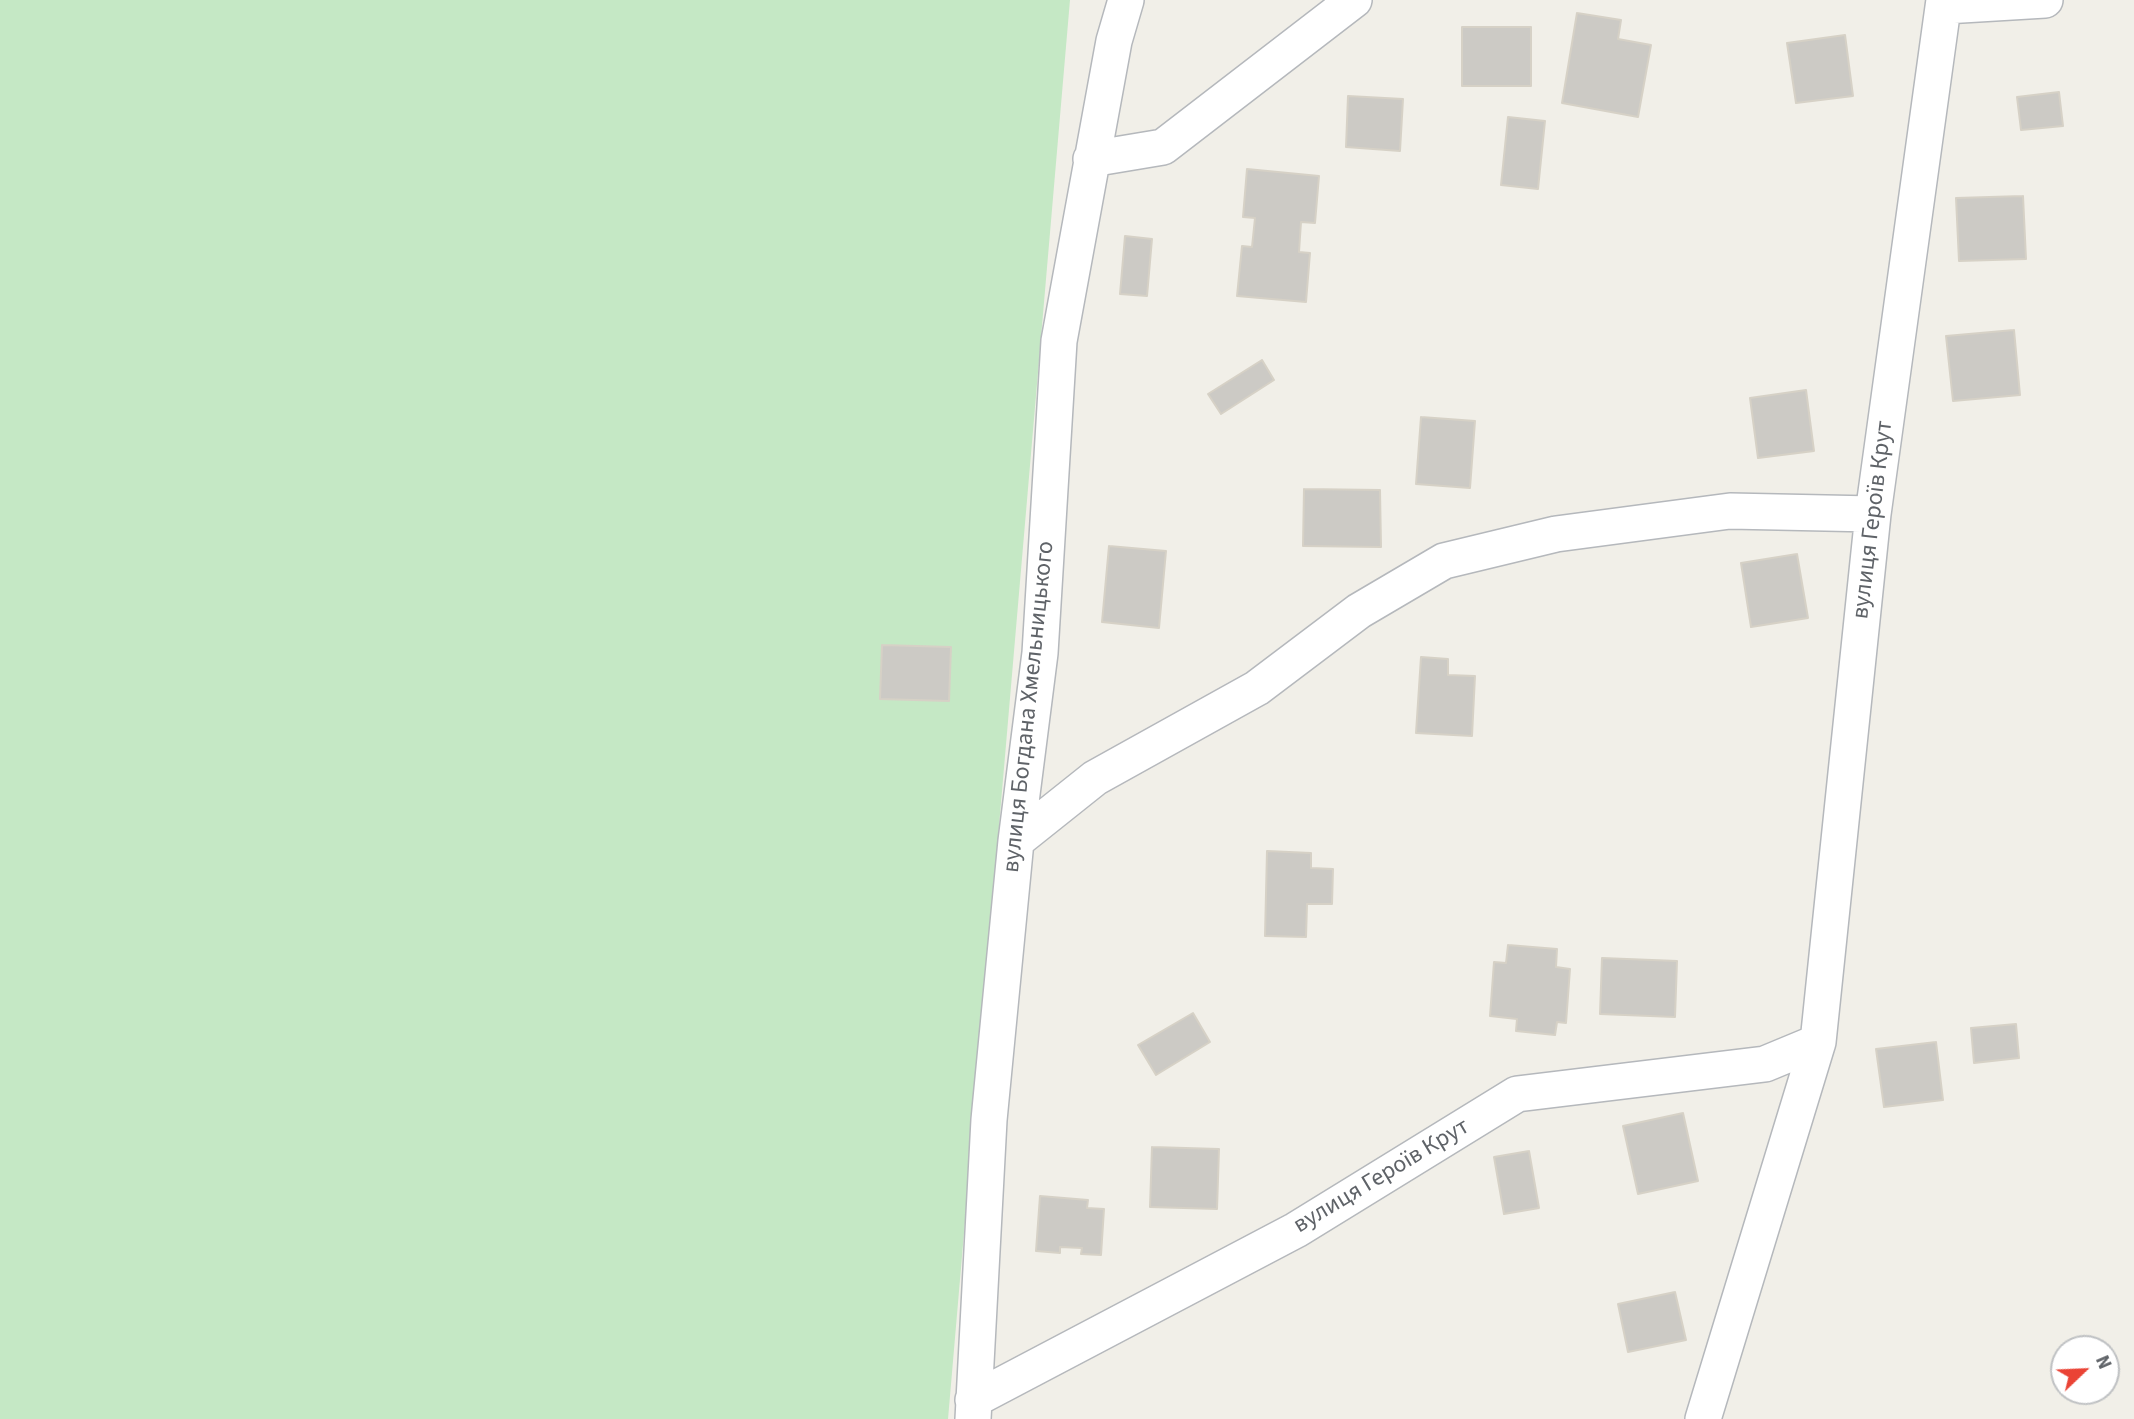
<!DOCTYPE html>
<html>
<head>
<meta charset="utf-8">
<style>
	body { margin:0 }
	#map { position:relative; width:2134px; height:1419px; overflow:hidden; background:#f1efe8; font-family:"Source Sans 3",sans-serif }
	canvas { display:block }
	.north { position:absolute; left:2050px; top:1335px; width:70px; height:70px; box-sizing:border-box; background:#fff; border:2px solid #bfc1c3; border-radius:50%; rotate:67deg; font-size:19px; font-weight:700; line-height:28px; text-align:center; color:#5f6368 }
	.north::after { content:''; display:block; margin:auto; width:24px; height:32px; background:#ea4335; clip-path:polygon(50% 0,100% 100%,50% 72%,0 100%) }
</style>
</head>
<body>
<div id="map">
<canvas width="2134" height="1419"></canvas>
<div class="north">N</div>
</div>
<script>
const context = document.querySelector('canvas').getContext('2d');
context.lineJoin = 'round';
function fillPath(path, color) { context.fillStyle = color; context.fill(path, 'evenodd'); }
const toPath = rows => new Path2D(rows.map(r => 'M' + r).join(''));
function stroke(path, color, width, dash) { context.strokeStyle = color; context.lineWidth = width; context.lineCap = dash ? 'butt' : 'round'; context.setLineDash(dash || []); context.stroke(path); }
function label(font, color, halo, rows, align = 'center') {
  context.font = font + ' "Source Sans 3",sans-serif'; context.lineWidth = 5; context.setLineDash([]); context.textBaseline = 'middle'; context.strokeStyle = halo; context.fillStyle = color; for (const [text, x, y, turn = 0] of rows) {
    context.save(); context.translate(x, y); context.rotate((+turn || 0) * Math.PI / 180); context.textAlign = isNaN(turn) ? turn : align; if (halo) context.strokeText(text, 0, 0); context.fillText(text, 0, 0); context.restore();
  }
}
const green = toPath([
	[0,0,1070,0,948,1419,0,1419]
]);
const building = toPath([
	[1577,13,1621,20,1618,39,1651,45,1638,117,1562,103,1577,13],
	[1462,27,1531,27,1531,86,1462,86,1462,27],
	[1845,35,1853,96,1796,103,1787,43,1845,35],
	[2059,92,2063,126,2021,130,2017,97,2059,92],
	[1348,96,1403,99,1400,151,1346,147,1348,96],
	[1508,117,1545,121,1538,189,1501,185,1508,117],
	[1247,169,1319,176,1315,223,1301,222,1299,252,1310,253,1306,302,1237,296,1242,246,1252,247,1255,218,1243,217,1247,169],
	[2023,196,2026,259,1959,261,1956,198,2023,196],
	[1125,236,1152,239,1147,296,1120,294,1125,236],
	[2014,330,2020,395,1953,401,1946,336,2014,330],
	[1262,360,1274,380,1221,414,1208,394,1262,360],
	[1806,390,1814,451,1758,458,1750,398,1806,390],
	[1421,417,1475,421,1470,488,1416,484,1421,417],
	[1304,489,1380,490,1381,547,1303,546,1304,489],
	[1109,546,1166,551,1159,628,1102,622,1109,546],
	[1797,554,1808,618,1751,627,1741,563,1797,554],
	[882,645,951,647,949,701,880,699,882,645],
	[1421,657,1448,659,1448,675,1475,676,1472,736,1416,733,1421,657],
	[1267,851,1311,853,1311,868,1333,869,1332,904,1307,904,1306,937,1265,936,1267,851],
	[1508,945,1557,949,1556,967,1570,969,1566,1023,1557,1022,1555,1035,1516,1031,1517,1019,1490,1016,1494,962,1506,963,1508,945],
	[1602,958,1677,961,1675,1017,1600,1014,1602,958],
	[1193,1013,1210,1042,1156,1075,1138,1045,1193,1013],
	[2016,1024,2019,1058,1974,1063,1971,1028,2016,1024],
	[1936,1042,1943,1100,1884,1107,1876,1049,1936,1042],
	[1683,1113,1698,1181,1638,1194,1623,1126,1683,1113],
	[1152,1147,1219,1149,1217,1209,1150,1207,1152,1147],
	[1529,1151,1539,1208,1504,1214,1494,1157,1529,1151],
	[1040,1196,1088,1200,1087,1208,1104,1209,1101,1255,1081,1254,1082,1248,1060,1247,1060,1253,1036,1251,1040,1196],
	[1675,1292,1686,1340,1628,1352,1618,1304,1675,1292]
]);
const minor = toPath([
	[1945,6,2045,0],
	[1091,159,1163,147,1354,0],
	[1016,841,1095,778,1257,688,1359,611,1444,561,1556,534,1730,511,1873,514],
	[973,1400,1296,1230,1517,1094,1765,1064,1818,1042,1873,514,1944,0],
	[973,1419,989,1120,1016,841,1040,653,1059,341,1114,41,1126,0],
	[1703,1419,1818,1042]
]);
const streetNames = [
	["вулиця Героїв Крут",1874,520,-83],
	["вулиця Богдана Хмельницького",1030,707,-84],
	["вулиця Героїв Крут",1382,1177,-31]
];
fillPath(green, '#c5e8c5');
fillPath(building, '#cccac5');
stroke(building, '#d6d1c6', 2);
stroke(minor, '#b5b8bc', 38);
stroke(minor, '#fff', 35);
label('24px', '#5f6368', '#fff', streetNames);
</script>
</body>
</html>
